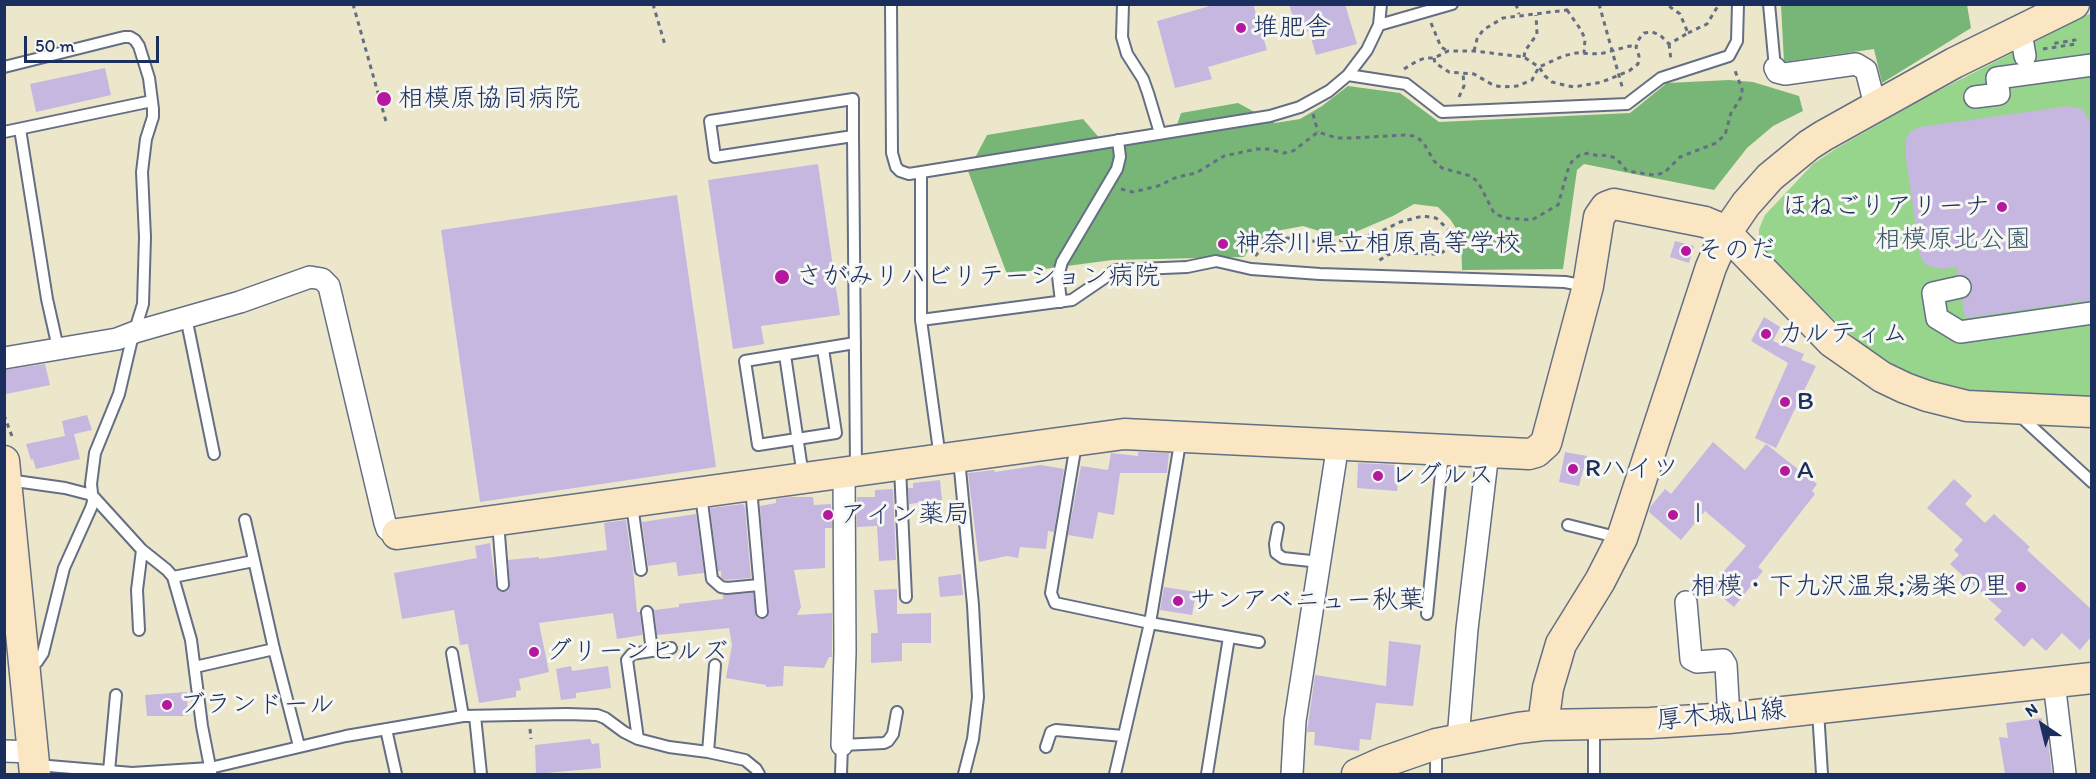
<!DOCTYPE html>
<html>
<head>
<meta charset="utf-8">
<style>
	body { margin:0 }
	#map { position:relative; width:2096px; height:779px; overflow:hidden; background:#ece6cb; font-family:Itim,sans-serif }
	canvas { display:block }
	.frame { position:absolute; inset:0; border:6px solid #1b2f5e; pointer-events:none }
	.north { position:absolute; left:2012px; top:695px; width:60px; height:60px; -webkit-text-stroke:4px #f6f6f2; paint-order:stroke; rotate:325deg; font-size:16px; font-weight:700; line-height:24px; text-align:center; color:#1b2f5e }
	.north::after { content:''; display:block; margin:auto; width:21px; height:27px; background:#1b2f5e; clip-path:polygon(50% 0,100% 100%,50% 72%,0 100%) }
	.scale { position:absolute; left:24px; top:36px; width:135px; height:27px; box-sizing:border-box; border:3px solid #1b2f5e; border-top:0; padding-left:8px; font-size:18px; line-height:21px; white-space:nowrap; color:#1b2f5e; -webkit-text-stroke:4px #f6f6f2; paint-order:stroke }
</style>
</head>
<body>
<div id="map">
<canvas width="2096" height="779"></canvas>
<div class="frame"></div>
<div class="north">N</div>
<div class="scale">50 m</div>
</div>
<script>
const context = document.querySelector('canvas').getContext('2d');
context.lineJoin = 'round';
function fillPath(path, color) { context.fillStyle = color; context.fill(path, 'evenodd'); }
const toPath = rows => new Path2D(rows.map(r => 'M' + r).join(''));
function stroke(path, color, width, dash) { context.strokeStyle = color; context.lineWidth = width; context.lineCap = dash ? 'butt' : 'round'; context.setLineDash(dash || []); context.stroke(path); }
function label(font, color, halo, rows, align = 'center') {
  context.font = font + ' Itim,"Klee One",sans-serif'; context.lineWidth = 6; context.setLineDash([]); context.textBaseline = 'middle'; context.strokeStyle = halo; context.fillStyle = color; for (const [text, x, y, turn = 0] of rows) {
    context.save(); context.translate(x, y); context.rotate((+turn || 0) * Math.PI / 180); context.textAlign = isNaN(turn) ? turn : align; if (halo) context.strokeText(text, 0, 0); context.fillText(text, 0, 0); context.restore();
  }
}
const green = toPath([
	[2091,13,2091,396,1978,392,1932,383,1897,367,1865,347,1832,318,1764,251,1759,243,1759,229,1765,215,1813,164,1837,148,1928,96]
]);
const forest = toPath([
	[1781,5,1967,5,1971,28,1882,83,1874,49,1784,62],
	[1729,80,1753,82,1799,96,1803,111,1773,126,1747,148,1714,190,1584,164,1577,170,1563,269,1462,270,1461,236,1450,219,1438,207,1414,204,1393,216,1353,233,1335,236,1303,226,1271,232,1252,245,1244,257,1112,260,1007,274,968,171,987,135,1083,119,1108,148,1173,137,1181,113,1238,103,1275,123,1300,119,1322,106,1348,86,1400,93,1439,122,1630,113,1667,83]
]);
const building = toPath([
	[1217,4,1253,4,1267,50,1208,67,1212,79,1175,88,1157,21],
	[1289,4,1345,4,1357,44,1316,55,1309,31,1298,34],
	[105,68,111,95,36,112,30,84],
	[2069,106,2082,109,2091,123,2091,300,1965,318,1962,300,1968,297,1972,291,1972,285,1970,279,1964,275,1958,275,1957,267,1943,269,1932,267,1925,264,1920,255,1906,159,1906,138,1911,131,1920,127],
	[818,164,840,315,761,326,764,344,733,349,708,180],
	[677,195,716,467,480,502,441,230],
	[1675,241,1694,246,1689,263,1670,257],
	[1764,317,1780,327,1773,341,1804,354,1801,360,1816,366,1776,448,1755,438,1788,363,1751,341],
	[45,364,50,385,6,394,4,370],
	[87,415,92,430,74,434,80,459,36,469,33,459,31,460,26,444,65,436,62,421],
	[1713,442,1745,470,1766,444,1817,484,1812,491,1815,494,1758,567,1763,571,1734,607,1710,587,1746,546,1705,511,1681,540,1649,512,1651,506,1665,489,1671,494],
	[1138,452,1169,453,1167,473,1120,473,1114,515,1098,512,1093,539,1068,535,1081,466,1108,470,1111,453,1138,456],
	[1565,452,1587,456,1579,486,1559,482],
	[1358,463,1399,465,1397,491,1357,488],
	[1041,465,1064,469,1054,532,1048,531,1046,549,1020,547,1018,558,1007,556,979,562,968,473,994,470,995,472],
	[1954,479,1972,496,1965,504,1985,523,1994,514,2030,547,2027,550,2091,609,2091,637,2080,650,2062,633,2046,651,2032,638,2024,647,1994,619,2002,611,1950,564,1959,555,1954,550,1963,540,1927,508],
	[940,480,942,500,909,504,908,488,913,488,913,483],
	[893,489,896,560,879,561,877,526,857,527,857,497,875,497,875,490],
	[791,497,813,497,814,505,831,504,832,528,825,528,825,568,794,570,801,607,797,615,832,613,832,657,829,657,824,668,784,666,783,686,766,687,766,685,726,678,732,645,729,628,657,635,654,610,679,607,679,604,723,599,723,595,753,593,756,616,759,619,767,618,769,611,760,506,776,503,776,499],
	[743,504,745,508,751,578,724,580,721,577,721,571,718,571,710,508],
	[696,514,704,573,678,576,676,562,648,566,642,522],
	[626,520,633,569,637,612,640,612,642,635,617,639,613,613,539,623,549,672,519,679,521,690,516,691,516,697,479,703,468,644,460,645,454,610,402,619,394,573,477,558,475,546,490,543,496,586,499,591,504,592,508,591,510,585,508,560,539,557,539,559,607,550,604,523],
	[961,574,963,595,940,597,938,577],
	[1164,587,1196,592,1192,615,1160,610],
	[897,589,897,614,931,613,931,643,902,643,902,661,871,663,871,633,878,633,874,590],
	[1389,641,1421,645,1413,706,1376,703,1371,740,1360,739,1359,751,1314,745,1315,732,1307,732,1315,675,1386,686],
	[571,666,572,671,608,666,611,688,576,693,576,698,561,700,556,669],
	[187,692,188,716,147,716,145,695],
	[2042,718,2043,732,2047,732,2052,774,2005,774,1999,737,2008,738,2006,723],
	[590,739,592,744,599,743,601,768,536,774,535,745]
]);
const path = toPath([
	[353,4,387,125],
	[653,4,665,45],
	[1516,4,1519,14],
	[1599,4,1623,90],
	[1567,10,1581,30,1585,39,1584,53],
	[1431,23,1441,47,1448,51],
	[1688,33,1707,24,1716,9,1721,4],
	[1669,44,1671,60],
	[2043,49,2076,44,2075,40,2050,44],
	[1474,51,1477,39,1483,30,1503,18,1567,10,1572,4],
	[1524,57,1525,51,1537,34,1536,15],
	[1434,58,1435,63,1449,72,1474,74,1493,85,1502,87,1517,86,1532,80,1539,67,1563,56,1576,53,1600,54,1630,46,1636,47],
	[1404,69,1417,61,1425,58,1434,58,1448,51,1474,51,1524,57,1539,67,1545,76,1552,82,1564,85,1574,87,1602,82,1629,71,1638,64,1639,56,1636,47,1639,39,1644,33,1652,32,1660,35,1669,44,1688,33,1680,14,1666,4],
	[1459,97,1464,86,1463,73],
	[1313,114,1318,132],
	[1121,189,1133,192,1158,186,1177,177,1196,173,1224,156,1257,149,1268,149,1284,153,1293,151,1318,132,1337,138,1350,138,1405,135,1415,136,1423,142,1434,161,1442,168,1471,176,1478,182,1494,213,1505,218,1532,220,1558,205,1569,166,1573,160,1580,155,1589,153,1598,156,1608,155,1617,159,1627,171,1654,175,1664,173,1680,157,1716,143,1725,135,1731,113,1742,96,1742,89,1734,68],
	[1378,233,1387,255],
	[1255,256,1265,246,1287,238,1321,242,1351,240,1378,233,1400,222,1423,216,1436,218,1451,232,1453,241,1443,252,1435,254,1396,253,1387,255,1377,262],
	[4,415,13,439],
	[530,729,531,739]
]);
const lane = toPath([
	[891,4,892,153,896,167,900,171,909,174,1270,116,1300,107,1329,91,1348,75,1367,50,1379,25,1381,4],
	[1123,4,1122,37,1127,54,1143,79,1148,93,1160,133],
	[1769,4,1775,68],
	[1379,25,1452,4],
	[4,67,124,37,130,37,135,40,139,46,149,78,153,109,153,117,146,139,142,172,145,237,143,304,131,343,119,394,95,453,91,484,93,502,91,508,64,568,43,653,37,662,27,667],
	[1348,75,1406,84,1442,112,1627,104,1661,78,1729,56,1737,41,1738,4],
	[20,129,47,299,58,348],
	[4,132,152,101],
	[853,136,715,157,710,121,853,99,853,136,856,467],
	[921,172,921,320,940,458],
	[1061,302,1058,276,1062,262,1117,169,1120,157,1118,140],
	[186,317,214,454],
	[921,320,1072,300,1116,270,1187,267,1216,261,1251,269,1320,274,1565,282,1586,286],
	[823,349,836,433,758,445,745,361,855,343],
	[785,355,803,476],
	[2019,415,2092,482],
	[1076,444,1051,593,1055,603,1150,623,1259,642],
	[959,459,973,605,978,697,973,739,964,774],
	[900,468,906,597],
	[8,480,65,488,92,495,142,550,167,570,173,577,191,640,202,726,211,772],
	[751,488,762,612],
	[701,495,712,579,721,587,727,588,759,585],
	[632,505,641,570],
	[245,520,274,649,299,746],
	[498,522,503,585],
	[1568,525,1620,538],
	[1278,528,1275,544,1276,553,1283,558,1320,562],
	[173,577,254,561],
	[647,612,652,651],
	[1427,614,1443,453],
	[139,630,137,590,142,550],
	[452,653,463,716],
	[195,667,274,649],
	[1818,711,1822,774],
	[475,716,481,774],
	[386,729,396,774],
	[638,739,627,660,632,654,671,648],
	[1046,747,1051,732,1056,730,1123,736],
	[708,752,715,665],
	[37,765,132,773,210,768,346,736,463,716,567,714,597,715,605,718,624,732,638,739,669,747,708,752,745,760,756,769,759,774],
	[109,771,116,695],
	[841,774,842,745,884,743,888,741,893,734,897,712],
	[1115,774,1150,623,1181,437],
	[1207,774,1229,637],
	[1436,774,1436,747],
	[1594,774,1594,727]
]);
const street = toPath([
	[2023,44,2025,56],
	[1775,68,1777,72,1785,74,1856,64,1866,70,1875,105],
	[1975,97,1999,94,1997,78,2092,65],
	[1960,287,1933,293,1937,318,1960,332,2092,313],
	[4,358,117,339,135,332,240,302,310,277,322,279,329,286,385,523,387,529,392,533,397,534],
	[1686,602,1691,659,1697,662,1723,660,1726,665,1729,718],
	[2054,682,2065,774],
	[1461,738,1459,727,1467,629,1488,452],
	[842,745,845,652,844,472],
	[4,751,33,752],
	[1292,774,1295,721,1338,444]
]);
const secondary = toPath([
	[4,461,35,774],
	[397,534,1124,434,1529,454,1536,452,1546,443,1588,286,1599,217,1606,207,1614,204,1705,222,1717,227,1726,233,1832,342,1882,377,1905,388,1927,396,1967,406,2092,412],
	[1543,725,1548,688,1561,644,1600,581,1622,538,1711,267,1726,233,1746,204,1770,177,1809,145,1823,136,1954,63,2074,4],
	[1357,774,1384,762,1436,744,1518,728,1543,725,1650,723,1729,718,2092,678]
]);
const markers = [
	[1241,28,6,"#b5179e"],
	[384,99,8,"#b5179e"],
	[2002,207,6,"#b5179e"],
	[1223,244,6,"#b5179e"],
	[1686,251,6,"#b5179e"],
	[782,277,8,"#b5179e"],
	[1766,334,6,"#b5179e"],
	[1785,402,6,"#b5179e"],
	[1573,469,6,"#b5179e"],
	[1785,471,6,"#b5179e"],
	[1378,476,6,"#b5179e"],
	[828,515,6,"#b5179e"],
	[1673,515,6,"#b5179e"],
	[2021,587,6,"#b5179e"],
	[1178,601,6,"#b5179e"],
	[534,652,6,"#b5179e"],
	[167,705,6,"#b5179e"]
];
const poiNames = [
	["堆肥舎",1253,28],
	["相模原協同病院",398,99],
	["ほねごりアリーナ",1990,207,"right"],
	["神奈川県立相原高等学校",1235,244],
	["そのだ",1698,251],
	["さがみリハビリテーション病院",796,277],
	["カルティム",1778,334],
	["B",1797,402],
	["Rハイツ",1585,469],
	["A",1797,471],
	["レグルス",1390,476],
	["アイン薬局",840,515],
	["Ⅰ",1685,515],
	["相模・下九沢温泉;湯楽の里",2009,587,"right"],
	["サンアベニュー秋葉",1190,601],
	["グリーンヒルズ",546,652],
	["ブランドール",179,705]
];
const parkNames = [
	["相模原北公園",1953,240]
];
const streetNames = [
	["厚木城山線",1721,716,-5]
];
fillPath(green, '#96d58b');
fillPath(forest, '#78b677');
fillPath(building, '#c6b7e1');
stroke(lane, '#646f84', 14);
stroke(street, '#646f84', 24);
stroke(secondary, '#646f84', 33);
stroke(path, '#646f84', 3, [4.5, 4.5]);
stroke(lane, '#fff', 10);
stroke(street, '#fff', 21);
stroke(secondary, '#fbe6c3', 30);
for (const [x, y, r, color] of markers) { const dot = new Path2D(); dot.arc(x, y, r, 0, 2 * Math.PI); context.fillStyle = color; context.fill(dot); stroke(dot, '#f6f6f2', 2); }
label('26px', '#1b2f5e', '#f6f6f2', poiNames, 'left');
label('26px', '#3a5869', '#f6f6f2', parkNames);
label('26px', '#1b2f5e', '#f6f6f2', streetNames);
</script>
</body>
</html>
